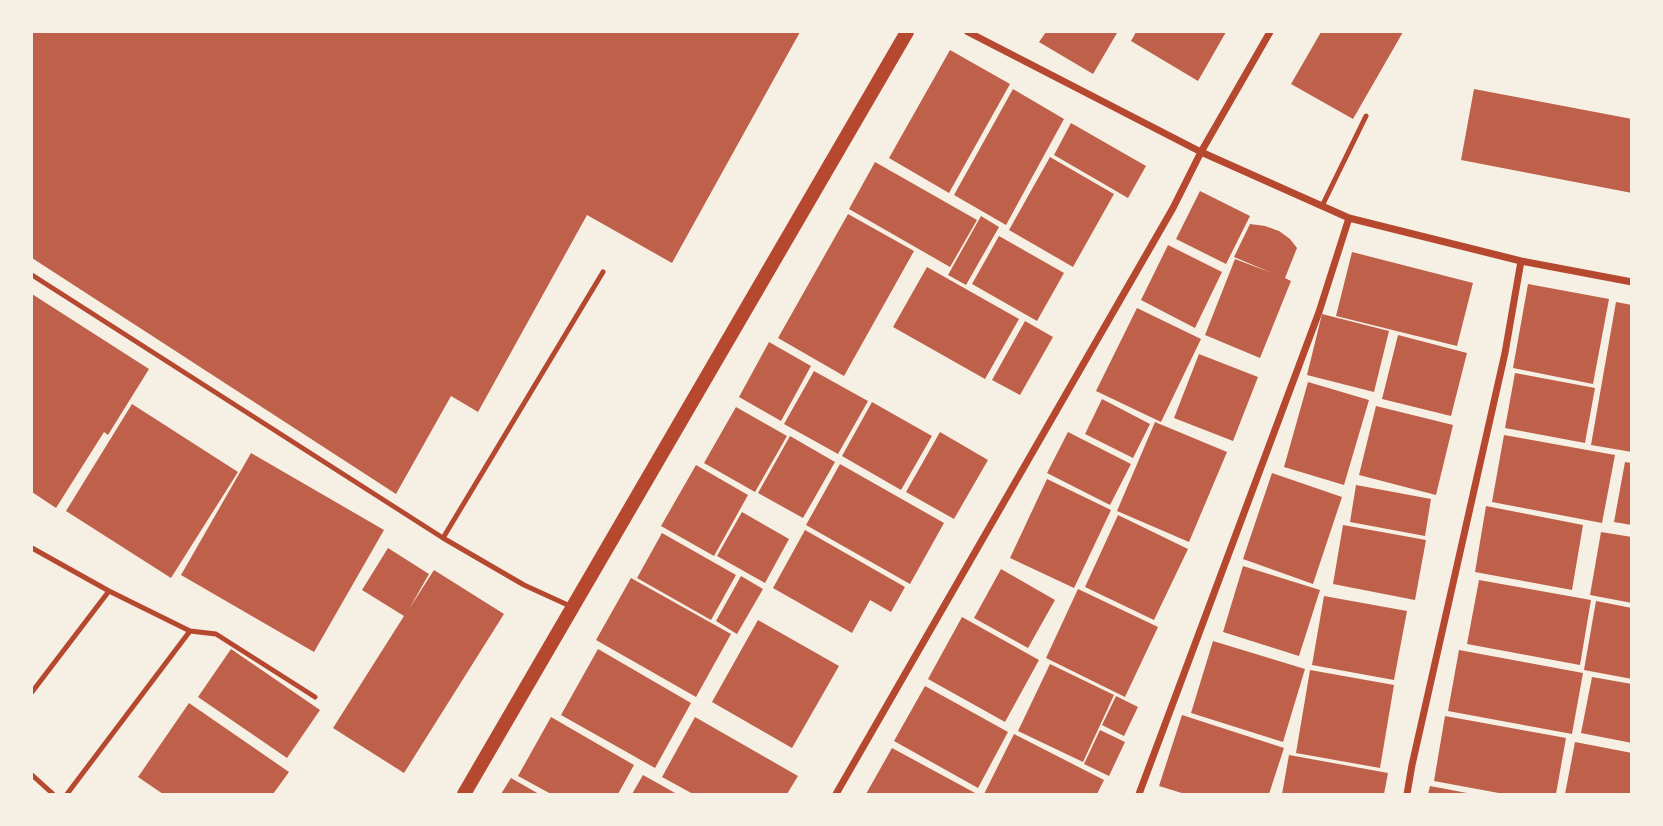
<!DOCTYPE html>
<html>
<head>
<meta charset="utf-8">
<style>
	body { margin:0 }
	#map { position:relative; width:1663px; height:826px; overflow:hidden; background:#f6efe4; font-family:"Asap Condensed",sans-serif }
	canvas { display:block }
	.frame { position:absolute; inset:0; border:33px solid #f6efe4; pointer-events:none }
</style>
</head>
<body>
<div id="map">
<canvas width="1663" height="826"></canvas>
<div class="frame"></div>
</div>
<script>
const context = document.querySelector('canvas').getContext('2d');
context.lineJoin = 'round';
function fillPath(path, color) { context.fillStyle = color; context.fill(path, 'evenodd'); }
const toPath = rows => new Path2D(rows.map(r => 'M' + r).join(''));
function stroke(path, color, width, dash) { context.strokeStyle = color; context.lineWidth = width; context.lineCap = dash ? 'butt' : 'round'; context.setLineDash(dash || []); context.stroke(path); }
const building = toPath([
	[32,32,800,32,672,263,587,215,478,412,451,396,396,494,32,258],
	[1046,32,1115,32,1117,33,1093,74,1039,42],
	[1136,32,1226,32,1198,81,1131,41],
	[1321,32,1403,32,1353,119,1291,84],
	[950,50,1010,84,949,193,889,158],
	[1013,89,1064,119,1006,225,954,195],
	[1474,89,1632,119,1632,193,1461,160],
	[1071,123,1146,166,1128,198,1054,155],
	[1050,157,1114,194,1073,267,1009,230],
	[875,162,977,220,950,267,849,209],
	[1200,191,1250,216,1226,264,1176,239],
	[848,214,914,251,844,376,778,338],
	[981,216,999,227,966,285,948,275],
	[1250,224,1265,226,1279,231,1290,239,1297,248,1285,278,1291,281,1260,358,1205,335,1235,259,1272,273,1234,257],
	[999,236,1064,273,1037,321,972,284],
	[1168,245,1222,272,1195,328,1141,300],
	[1352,252,1473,283,1457,346,1336,316],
	[927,267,1019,319,985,379,893,327],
	[1528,284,1609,299,1593,384,1513,368],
	[32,294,149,369,108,435,104,432,56,508,32,492],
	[1616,302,1632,305,1632,452,1591,445],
	[1137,308,1201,339,1161,422,1096,391],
	[1322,314,1389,331,1374,392,1307,375],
	[1025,321,1053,337,1020,395,992,380],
	[1398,335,1467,353,1451,416,1382,399],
	[769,342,811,366,781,421,739,397],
	[1199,354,1258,377,1233,441,1174,418],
	[814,371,868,401,838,454,784,424],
	[1515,373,1595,388,1585,443,1505,428],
	[1308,382,1369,400,1344,485,1284,467],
	[1102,399,1150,424,1133,458,1085,434],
	[872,402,932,436,901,490,842,456],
	[132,404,238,472,171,578,66,511],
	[1376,406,1453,425,1436,495,1359,475],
	[736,407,787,436,755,492,704,463],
	[1155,422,1227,452,1189,542,1117,511],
	[940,432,988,460,954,519,906,492],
	[1068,432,1131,464,1110,505,1047,473],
	[1504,435,1615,455,1602,523,1492,502],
	[790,436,835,462,803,518,758,493],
	[251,453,384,530,314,652,181,575],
	[1625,462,1632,463,1632,525,1614,522],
	[840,464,944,523,910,584,806,525],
	[696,465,748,495,714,556,661,526],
	[1272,473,1342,497,1313,584,1243,559],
	[1047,479,1111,510,1074,588,1010,558],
	[1356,485,1431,499,1425,536,1350,522],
	[1486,506,1583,525,1572,590,1475,572],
	[742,512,789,539,765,583,717,556],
	[1118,515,1188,549,1154,620,1085,587],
	[1343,525,1426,540,1415,600,1333,584],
	[805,530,905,587,891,612,870,600,852,633,773,588],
	[1601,532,1632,537,1632,603,1590,595],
	[662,533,736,575,711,620,637,578],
	[388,548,429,574,409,609,434,570,504,614,404,773,333,728,404,616,362,590],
	[1243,566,1320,590,1299,656,1223,632],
	[1001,569,1055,600,1028,648,974,618],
	[741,576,763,589,737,634,716,621],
	[631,578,731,634,696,697,596,640],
	[1479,580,1591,600,1580,665,1467,644],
	[1078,589,1158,627,1125,697,1046,658],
	[1324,596,1407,611,1394,680,1312,665],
	[1596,601,1632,608,1632,679,1584,670],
	[962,617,1039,660,1005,722,928,679],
	[758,620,839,666,792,748,712,702],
	[1213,641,1305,669,1283,742,1191,713],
	[231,649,320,710,287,758,198,697],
	[598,649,691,703,655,768,561,715],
	[1459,650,1583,673,1572,734,1448,711],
	[1050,664,1114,695,1083,762,1018,731],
	[1310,670,1394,685,1380,768,1296,753],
	[1592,677,1632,684,1632,743,1581,733],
	[925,686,1008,732,978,788,894,741],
	[1116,696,1138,707,1124,736,1102,725],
	[189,703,289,772,273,794,163,794,138,777],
	[1182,715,1284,748,1269,794,1185,794,1159,786],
	[1445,716,1566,738,1556,794,1504,794,1434,781],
	[551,717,634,765,618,794,551,794,518,776],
	[695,717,798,776,787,794,693,794,662,777],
	[1100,730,1125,742,1109,776,1084,764],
	[1014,734,1104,780,1097,794,984,794],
	[1575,742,1632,753,1632,794,1565,794],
	[892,748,977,794,866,794],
	[1289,755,1388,773,1384,794,1282,794],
	[643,775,677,794,632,794],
	[511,778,539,794,501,794],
	[1430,786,1467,793,1466,794,1428,794]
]);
const service = toPath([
	[1322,206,1366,116],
	[32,275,443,538,524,585,570,606],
	[443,538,603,272],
	[32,548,109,591,190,631,216,634,315,697],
	[32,692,109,591],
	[32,775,53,794],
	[67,794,190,631]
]);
const minor = toPath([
	[968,32,1201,152,1349,218,1521,261,1632,282],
	[836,794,1173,208,1201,152,1270,32],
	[1139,794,1319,312,1349,218],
	[1407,794,1412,765,1505,353,1521,261]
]);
const secondary = toPath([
	[464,794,907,32]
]);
fillPath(building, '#bf614a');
stroke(service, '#b5482f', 5);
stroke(minor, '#b5482f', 7);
stroke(secondary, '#b5482f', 14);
</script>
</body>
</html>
